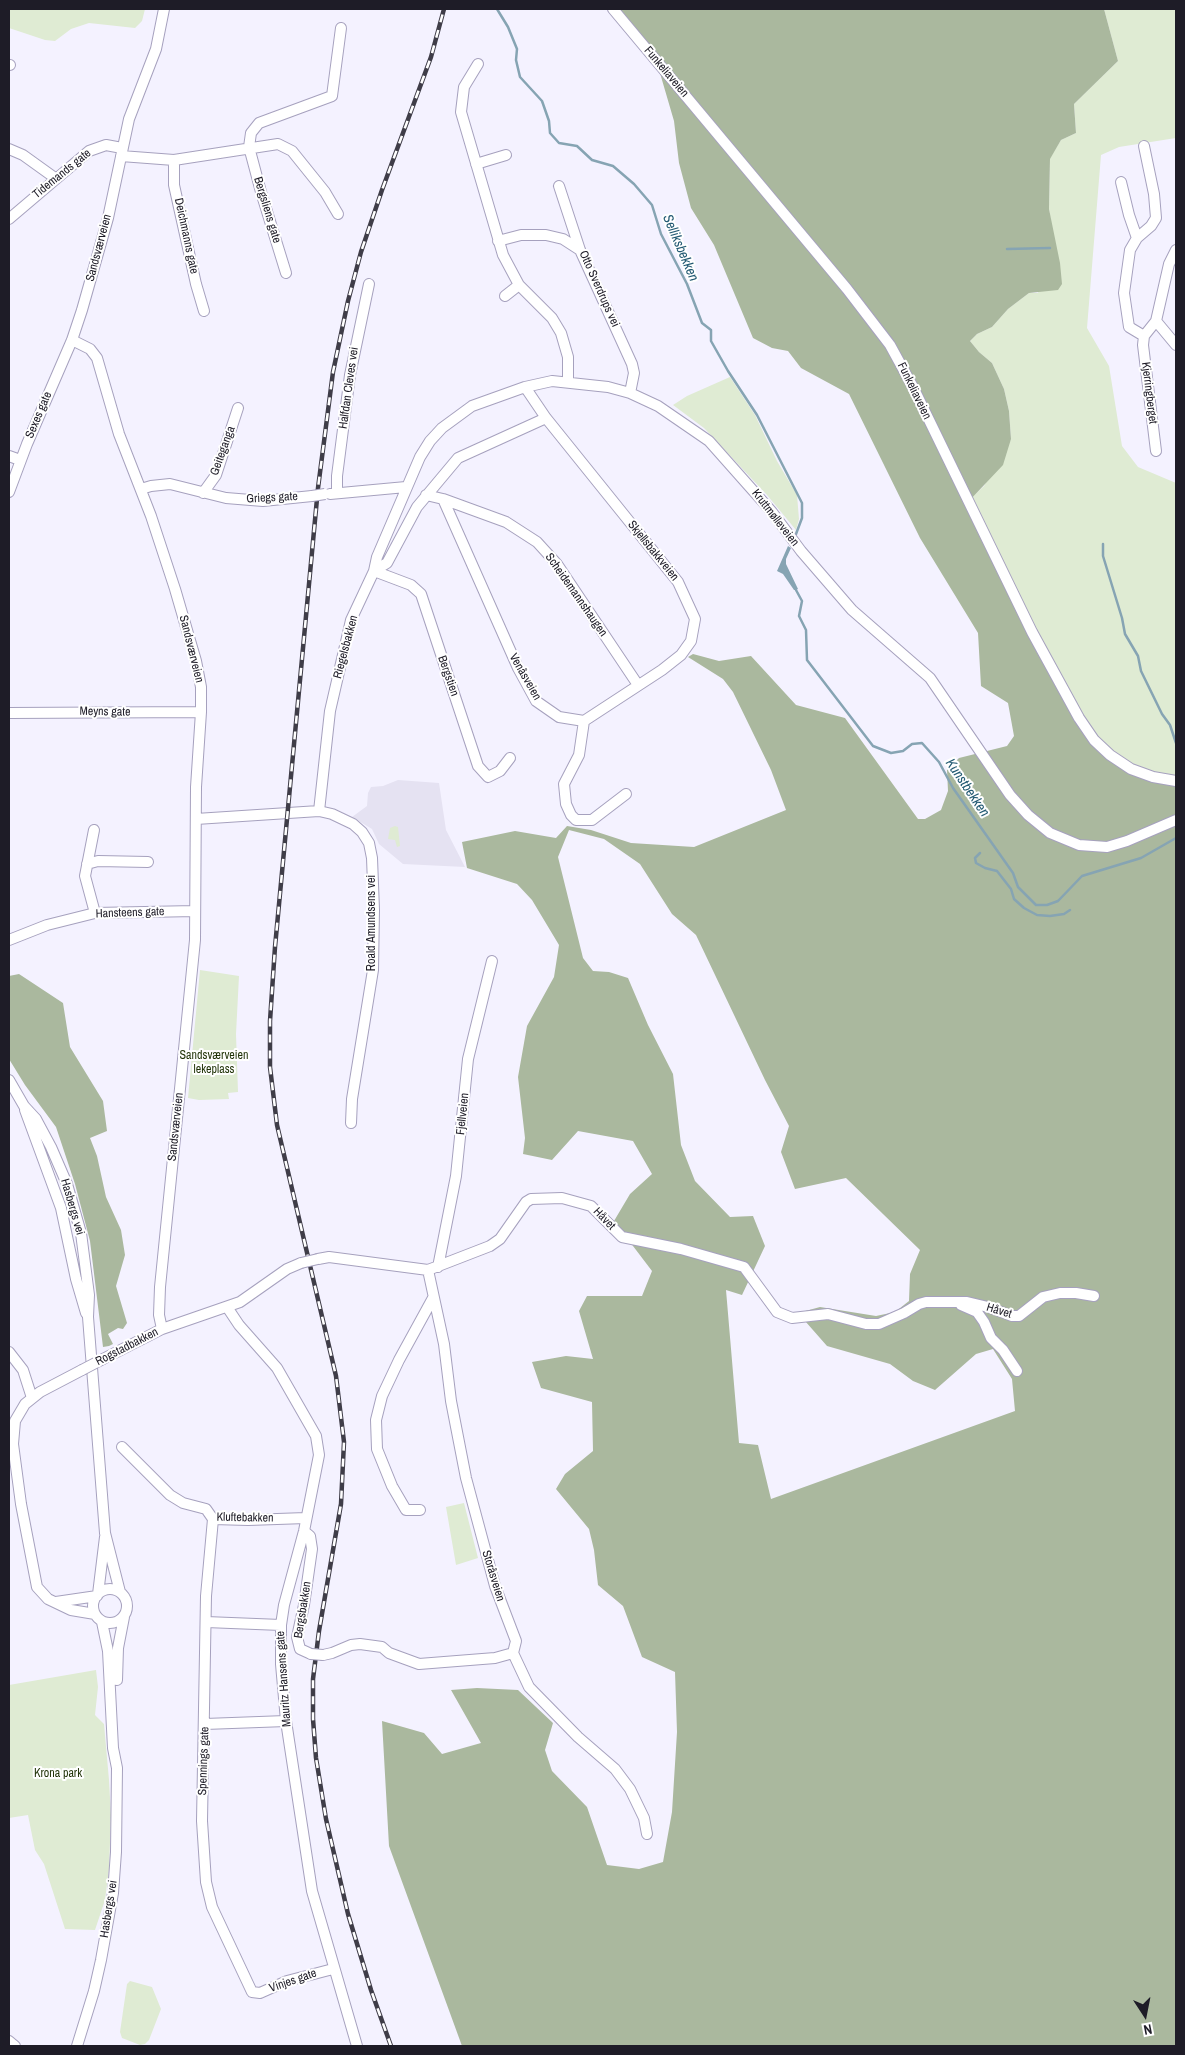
<!DOCTYPE html>
<html>
<head>
<meta charset="utf-8">
<style>
	body { margin:0 }
	#map { position:relative; width:1185px; height:2055px; overflow:hidden; background:#f4f2ff; font-family:"Archivo Narrow",sans-serif }
	canvas { display:block }
	.frame { position:absolute; inset:0; border:10px solid #1e1c27; pointer-events:none }
	.north { position:absolute; left:1120px; top:1990px; width:50px; height:50px; -webkit-text-stroke:4px #fff; paint-order:stroke; rotate:169deg; font-size:14px; font-weight:700; line-height:20px; text-align:center; color:#1e1c27 }
	.north::after { content:''; display:block; margin:auto; width:18px; height:22px; background:#1e1c27; clip-path:polygon(50% 0,100% 100%,50% 72%,0 100%) }
</style>
</head>
<body>
<div id="map">
<canvas width="1185" height="2055"></canvas>
<div class="frame"></div>
<div class="north">N</div>
</div>
<script>
const context = document.querySelector('canvas').getContext('2d');
context.lineJoin = 'round';
function fillPath(path, color) { context.fillStyle = color; context.fill(path, 'evenodd'); }
const toPath = rows => new Path2D(rows.map(r => 'M' + r).join(''));
function stroke(path, color, width, dash) { context.strokeStyle = color; context.lineWidth = width; context.lineCap = dash ? 'butt' : 'round'; context.setLineDash(dash || []); context.stroke(path); }
function label(font, color, halo, rows, align = 'center') {
  context.font = font + ' "Archivo Narrow",sans-serif'; context.lineWidth = 4; context.setLineDash([]); context.textBaseline = 'middle'; context.strokeStyle = halo; context.fillStyle = color; for (const [text, x, y, turn = 0] of rows) {
    context.save(); context.translate(x, y); context.rotate((+turn || 0) * Math.PI / 180); context.textAlign = isNaN(turn) ? turn : align; if (halo) context.strokeText(text, 0, 0); context.fillText(text, 0, 0); context.restore();
  }
}
const built = toPath([
	[398,780,439,783,446,830,465,867,403,864,379,844,372,829,352,817,367,806,368,793,371,787,383,786]
]);
const green = toPath([
	[9,9,145,9,142,21,135,28,89,23,71,29,55,41,45,40,9,28],
	[1104,9,1176,9,1176,138,1119,147,1101,155,1087,328,1109,366,1122,446,1138,467,1176,483,1175,781,1111,756,1080,721,968,501,984,486,1011,439,1009,411,1004,389,992,363,979,352,970,341,977,334,992,327,1008,309,1029,293,1038,293,1053,236,1049,209,1050,158,1061,140,1076,133,1074,104,1118,61],
	[730,377,755,415,777,461,797,495,799,519,796,530,767,495,704,428,673,405,687,396],
	[395,826,398,827,400,846,397,847,395,840,388,839,390,828],
	[200,970,239,976,236,1034,238,1092,228,1093,229,1099,199,1100,188,1098],
	[464,1503,478,1558,456,1565,446,1507],
	[96,1670,98,1687,95,1715,104,1724,109,1780,111,1816,109,1869,105,1900,95,1930,65,1929,44,1864,35,1850,28,1815,9,1818,9,1685],
	[130,1981,152,1987,161,2009,149,2040,145,2044,140,2045,122,2038,120,2032,127,1984]
]);
const forest = toPath([
	[616,9,1104,9,1118,61,1074,104,1076,133,1061,140,1050,159,1049,209,1060,263,1062,284,1058,290,1029,293,1008,309,992,327,977,334,970,341,979,352,992,363,1004,389,1009,411,1011,439,1003,465,969,501,1040,651,1096,742,1131,767,1176,781,1176,2046,462,2046,389,1846,382,1721,424,1733,442,1754,481,1743,451,1690,477,1688,518,1690,553,1723,545,1750,552,1771,587,1807,607,1865,639,1869,663,1862,672,1812,677,1732,675,1672,642,1657,623,1606,598,1585,594,1550,589,1529,556,1489,565,1474,593,1451,592,1402,541,1388,532,1362,566,1356,593,1359,579,1311,587,1296,642,1296,652,1271,614,1221,630,1194,652,1174,633,1141,578,1131,552,1160,523,1154,525,1138,518,1077,527,1026,554,977,559,945,532,900,517,884,467,868,462,842,515,831,556,838,567,826,591,830,631,843,694,847,786,810,771,770,733,692,723,679,688,657,693,654,719,661,751,656,796,705,845,718,918,819,925,819,941,810,948,791,947,770,959,758,1007,746,1014,736,1008,703,981,686,978,633,920,538,849,394,801,368,788,351,772,348,753,338,714,245,691,208,679,163,674,121,655,56],
	[569,830,604,839,640,864,672,914,696,935,765,1080,789,1126,781,1152,795,1189,846,1178,920,1250,910,1274,909,1301,895,1312,876,1316,820,1307,798,1313,827,1346,890,1364,913,1381,935,1390,976,1354,993,1349,1012,1379,1015,1411,771,1499,758,1445,739,1443,726,1290,742,1295,765,1246,753,1216,730,1217,695,1181,681,1145,673,1074,648,1025,628,978,609,972,593,971,583,958,558,857],
	[19,974,63,1003,70,1047,103,1101,107,1131,90,1138,97,1156,106,1197,121,1230,125,1255,116,1286,127,1323,123,1329,118,1328,108,1334,113,1344,109,1346,103,1347,90,1241,75,1184,56,1127,25,1085,9,1059,9,976]
]);
const water = toPath([
	[788,546,791,548,786,559,786,564,798,589,796,590,794,590,783,574,777,571]
]);
const stream = toPath([
	[497,9,508,27,517,49,516,60,520,77,542,101,549,121,550,133,559,143,577,146,592,160,613,166,634,184,652,205,661,234,687,284,702,323,711,330,711,341,728,371,757,415,802,503,802,518,796,534],
	[1007,249,1050,248],
	[1103,544,1103,556,1122,618,1125,634,1138,656,1141,671,1162,714,1170,725,1176,743],
	[796,590,802,601,799,616,806,630,807,660,873,746,891,753,903,751,912,744,922,743,939,762,953,788,1013,873,1018,887,1036,905,1047,905,1058,901,1082,876,1141,858,1176,838],
	[980,853,975,858,976,863,985,868,997,871,1011,889,1014,899,1024,908,1037,915,1050,916,1064,914,1070,910]
]);
const minor = toPath([
	[613,9,847,289,890,345,914,389,1032,632,1079,718,1094,740,1110,755,1131,769,1153,777,1176,781],
	[478,64,464,87,461,112,503,255,519,285,505,296],
	[9,65,10,65],
	[1144,146,1154,194,1156,218,1151,226,1137,238,1130,250,1124,293,1129,327,1144,336],
	[9,149,23,155,55,178],
	[121,156,174,160,278,144,292,151,325,192,338,214],
	[174,160,174,185,196,284,204,311],
	[476,164,506,155],
	[1121,182,1129,215,1137,238],
	[559,186,580,250,632,364,634,373,630,393],
	[9,219,89,151,106,145,122,148],
	[498,241,521,235,546,235,563,239,580,250],
	[286,273,261,192,249,147,251,133,259,123,332,96,341,28],
	[519,285,552,318,561,333,568,357,568,382],
	[1156,321,1176,345],
	[72,340,90,349,97,358,119,434,151,516,175,589,196,661,201,687,201,712,196,787,195,940,160,1287,159,1315,162,1329],
	[525,387,546,418,678,582,695,619,691,641,681,655,662,670,584,721],
	[1156,451,1143,345,1144,336,1156,321,1169,264,1176,250],
	[9,456,20,460],
	[141,489,151,486,170,484,226,498,263,501,312,496],
	[9,492,27,444,72,340,82,310,108,218,129,119,156,49,164,9],
	[203,493,216,475,238,408],
	[337,493,337,476,350,375,369,284],
	[330,494,406,487],
	[426,495,443,499,518,668,536,701,559,717,584,721,579,755,564,784,566,804,571,815,576,820,592,820,626,794],
	[443,499,506,522,537,542,557,564,638,685],
	[374,571,411,585,421,594,478,766,488,777,500,771,510,758],
	[374,571,387,563,417,507,458,458,546,418],
	[9,713,201,712],
	[319,811,332,814,353,824,362,832,369,843,372,858,374,910,373,970,352,1099,351,1123],
	[196,819,319,811,330,711,351,620,374,571,377,557,420,457,430,441,442,428,472,406,525,387,552,381,608,387,630,393,658,406,709,441,772,512,801,551,852,610,930,678,1010,795,1028,815,1050,833,1079,845,1107,847,1127,841,1176,820],
	[94,830,85,876,95,913],
	[87,864,98,861,148,862],
	[9,940,47,925,95,913,195,911],
	[9,1080,24,1106,36,1119,51,1147,67,1184,81,1233,89,1295,88,1317,105,1533,120,1592],
	[25,1110,61,1208,76,1279,86,1313],
	[318,1259,329,1257,428,1270,490,1246,500,1239,526,1202,531,1199,562,1198,591,1206,622,1237,681,1249,744,1267,777,1312,792,1318,828,1314,866,1324,879,1324,904,1313,919,1304,926,1302,967,1302,988,1307,1012,1316,1019,1316,1043,1297,1060,1293,1076,1293,1094,1296],
	[438,1267,456,1176,468,1059,492,961],
	[428,1270,444,1344,451,1401,466,1478,495,1586,516,1641,513,1653,529,1687,578,1737,615,1769,630,1789,644,1818,647,1834],
	[961,1305,977,1312,984,1322,991,1338,1003,1350,1017,1371],
	[227,1307,239,1325,277,1368,316,1436,319,1455,304,1531,284,1605,281,1625,281,1664,286,1721,312,1891,357,2046],
	[9,1352,23,1370,32,1398],
	[103,1359,162,1329,240,1302,287,1269,301,1263],
	[82,1370,40,1392,25,1404,15,1421,13,1444,21,1504,37,1587,48,1599,71,1610,95,1614],
	[122,1447,170,1495,183,1503,206,1509,213,1519,248,1520,306,1518],
	[420,1510,406,1510,392,1486,377,1449,376,1420,382,1396,399,1360,433,1298],
	[213,1519,206,1596,202,1821,206,1882,212,1907,252,1992,260,1993,287,1981,333,1969],
	[304,1531,310,1536,312,1549,304,1605,297,1637,300,1649,311,1654],
	'93 1606a17 17 0 1 1 34 0a17 17 0 1 1-34 0Z',
	[98,1594,105,1537],
	[56,1602,97,1596],
	[206,1622,281,1625],
	[323,1655,332,1653,351,1645,360,1644,382,1647,389,1653,419,1664,495,1658,513,1653],
	[117,1680,118,1648,124,1617],
	[205,1724,286,1721],
	[9,2041,15,2046],
	[77,2046,94,1991,101,1960,113,1893,116,1852,117,1768,113,1748,108,1651,102,1622]
]);
const rail = toPath([
	[391,2046,371,1990,348,1914,326,1819,316,1758,313,1719,313,1679,319,1631,341,1504,344,1442,336,1376,277,1125,270,1067,270,1021,275,947,318,488,333,372,348,301,361,252,382,190,431,57,444,9]
]);
const minorBridge = toPath([
	[312,496,325,494],
	[301,1263,318,1259],
	[82,1370,103,1359],
	[311,1654,323,1655]
]);
const streetNames = [
	["Funkeliaveien",666,72,50],
	["Tidemands gate",62,174,-39],
	["Bergsliens gate",267,210,73],
	["Deichmanns gate",186,236,78],
	["Sandsværveien",99,248,-75],
	["Otto Sverdrups vei",599,289,66],
	["Halfdan Cleves vei",349,388,-82],
	["Funkeliaveien",914,391,64],
	["Kjerringberget",1149,393,83],
	["Sexes gate",39,415,-67],
	["Geiteganga",223,451,-70],
	["Griegs gate",272,498,-3],
	["Kruttmølleveien",775,518,52],
	["Skjellsbakkveien",653,551,51],
	["Scheidemannshaugen",576,595,55],
	["Riegelsbakken",346,647,-75],
	["Sandsværveien",191,649,76],
	["Bergstien",448,676,71],
	["Venåsveien",525,677,60],
	["Meyns gate",105,712,1],
	["Hansteens gate",130,913,-2],
	["Roald Amundsens vei",372,923,-90],
	["Fjellveien",463,1114,-84],
	["Sandsværveien",176,1127,-84],
	["Hasbergs vei",72,1207,74],
	["Håvet",604,1219,46],
	["Håvet",999,1311,17],
	["Rogstadbakken",127,1347,-27],
	["Kluftebakken",245,1518,1],
	["Storåsveien",493,1576,73],
	["Bergsbakken",303,1610,-81],
	["Mauritz Hansens gate",284,1679,-94],
	["Spennings gate",204,1761,-88],
	["Hasbergs vei",109,1909,-81],
	["Vinjes gate",293,1981,-19]
];
const parkNames = [
	["Sandsværveien",214,1056],
	["lekeplass",214,1070],
	["Krona park",58,1774]
];
const waterNames = [
	["Selliksbekken",680,248,67],
	["Kunstbekken",967,788,56]
];
fillPath(built, '#e5e2f2');
fillPath(green, '#dfebd3');
fillPath(forest, '#aab89e');
fillPath(water, '#86a4b3');
stroke(stream, '#86a4b3', 2.5);
stroke(minor, '#a6a1be', 12);
stroke(minor, '#fff', 10);
stroke(rail, '#3f3d48', 4.5);
stroke(rail, '#fff', 2.5, [8]);
stroke(minorBridge, '#a6a1be', 12, []);
stroke(minorBridge, '#fff', 10);
label('12px', '#1e1c27', '#fff', streetNames);
label('12px', '#1f3206', '#fff', parkNames);
label('italic 14px', '#235a73', '#fff', waterNames);
</script>
</body>
</html>
